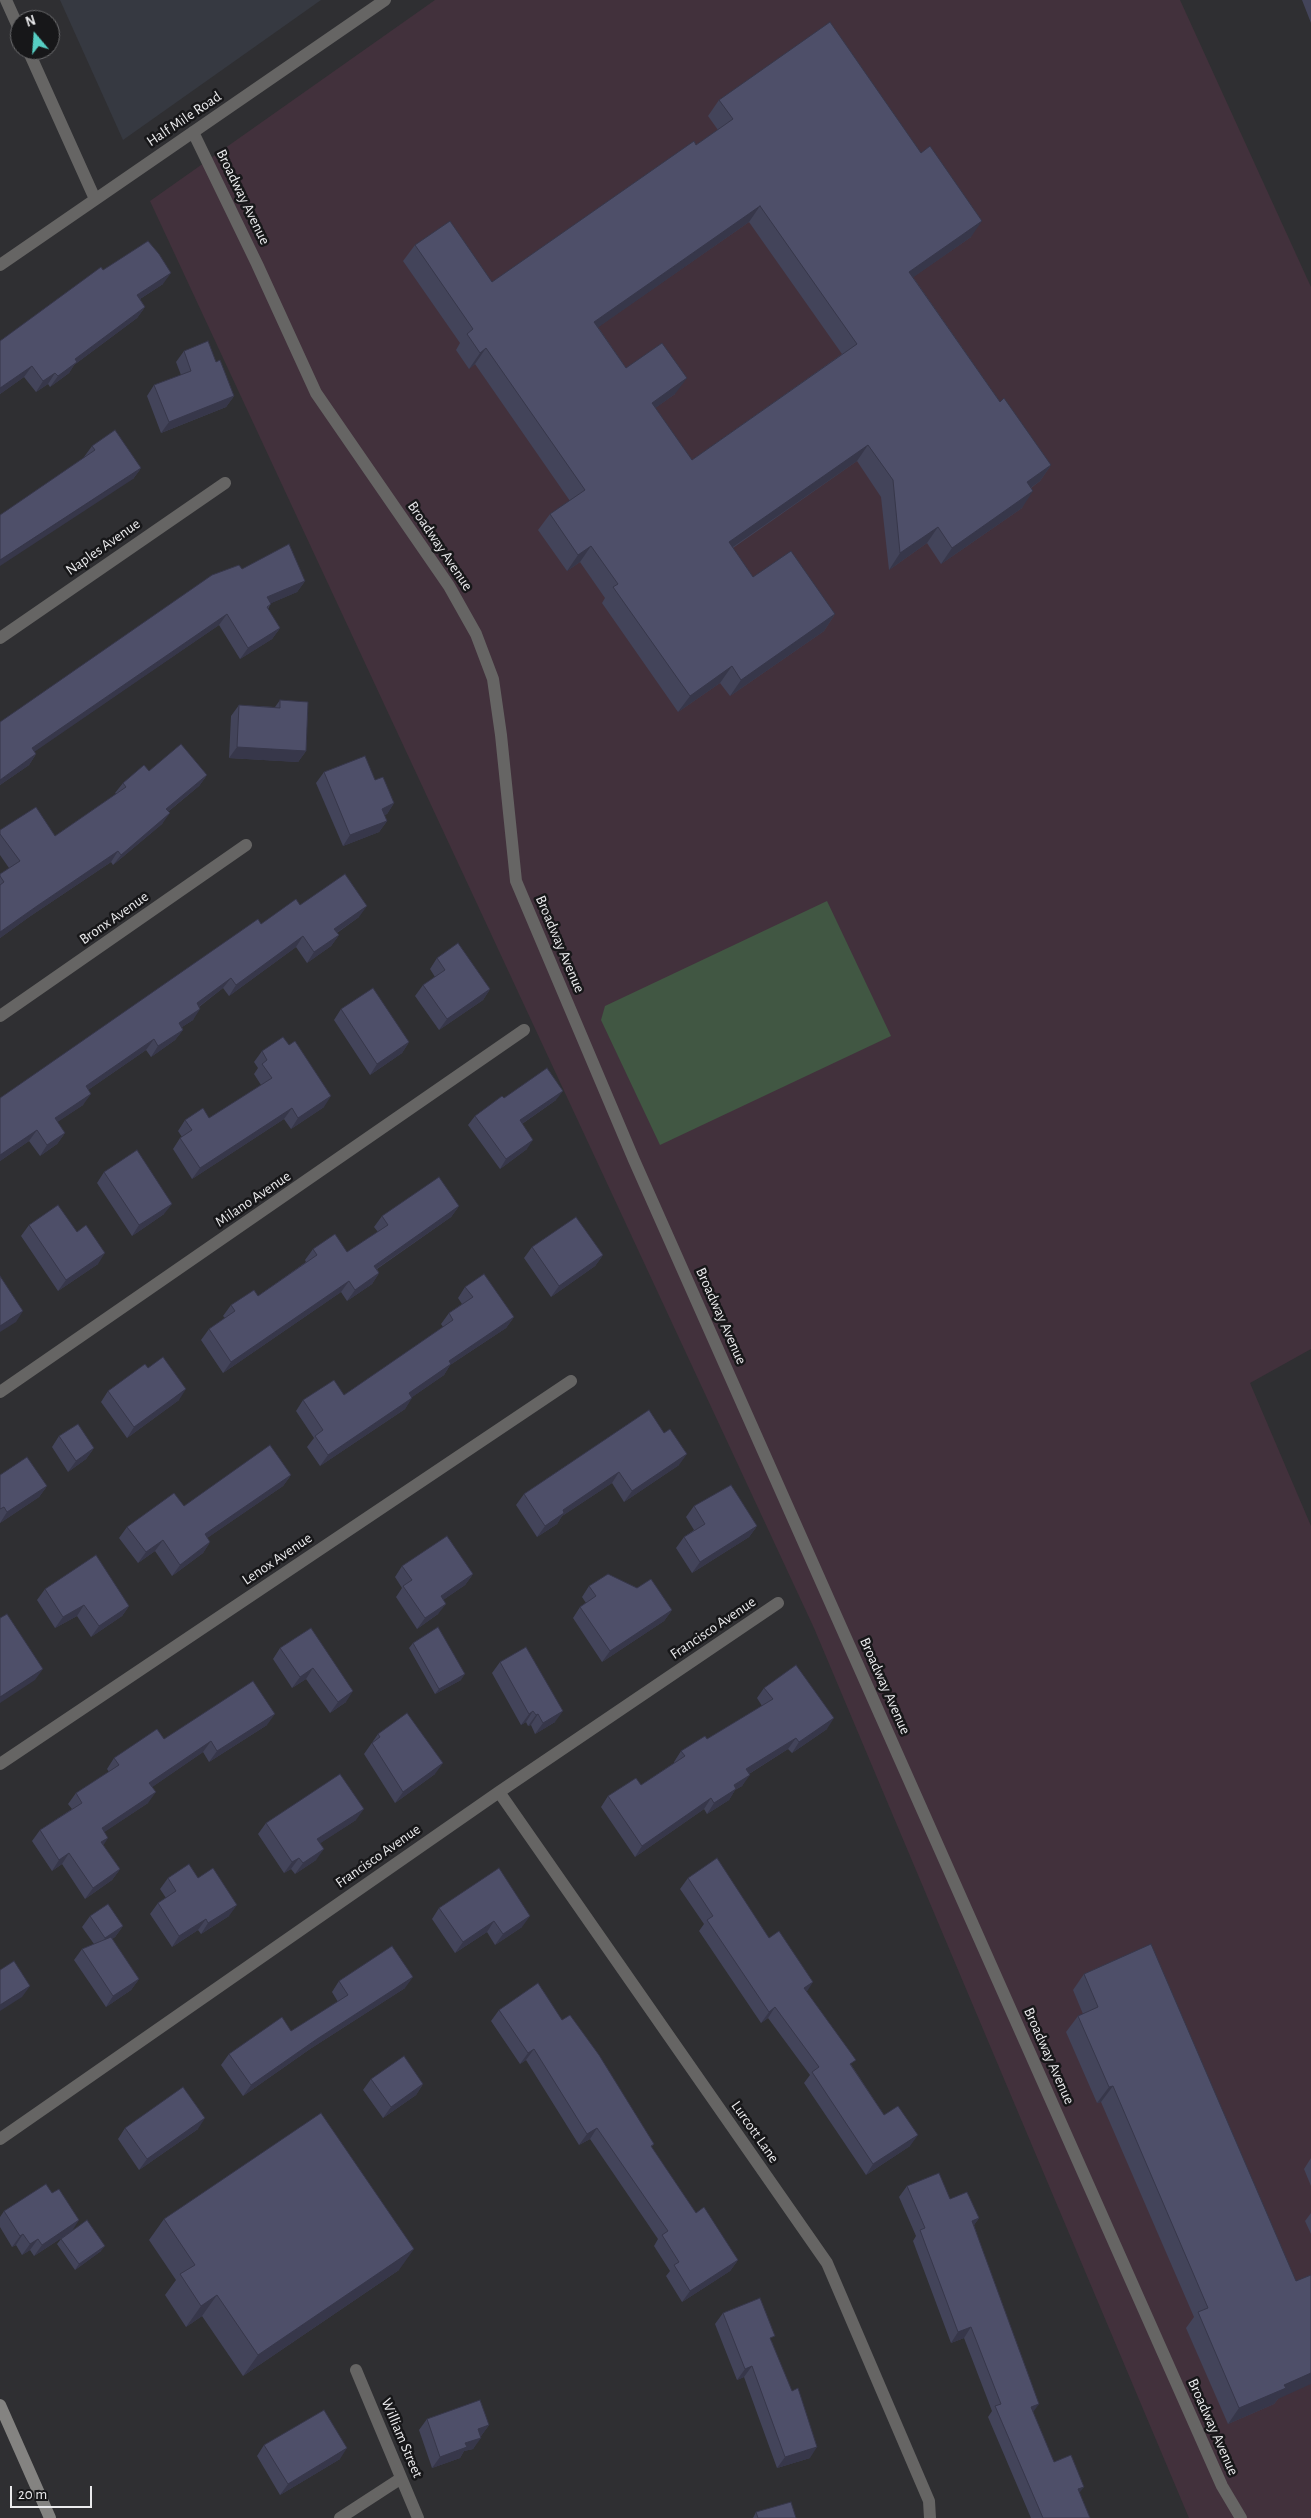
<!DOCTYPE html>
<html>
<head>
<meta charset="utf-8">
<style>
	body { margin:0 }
	#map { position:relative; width:1311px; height:2518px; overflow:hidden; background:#2f2f32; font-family:"Alegreya Sans",sans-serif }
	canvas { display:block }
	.north { position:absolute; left:10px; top:10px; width:50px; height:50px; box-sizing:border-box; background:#171719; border:1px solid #6c6c6e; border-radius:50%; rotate:342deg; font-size:14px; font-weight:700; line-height:20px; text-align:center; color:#ebebed }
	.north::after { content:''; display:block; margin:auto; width:18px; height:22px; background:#56cec3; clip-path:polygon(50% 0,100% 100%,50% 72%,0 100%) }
	.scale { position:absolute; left:10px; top:2486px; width:82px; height:22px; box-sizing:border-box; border:2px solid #ebebed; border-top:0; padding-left:6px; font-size:15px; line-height:18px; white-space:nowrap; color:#ebebed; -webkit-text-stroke:4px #171719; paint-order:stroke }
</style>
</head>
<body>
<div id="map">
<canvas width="1311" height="2518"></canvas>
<div class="north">N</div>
<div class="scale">20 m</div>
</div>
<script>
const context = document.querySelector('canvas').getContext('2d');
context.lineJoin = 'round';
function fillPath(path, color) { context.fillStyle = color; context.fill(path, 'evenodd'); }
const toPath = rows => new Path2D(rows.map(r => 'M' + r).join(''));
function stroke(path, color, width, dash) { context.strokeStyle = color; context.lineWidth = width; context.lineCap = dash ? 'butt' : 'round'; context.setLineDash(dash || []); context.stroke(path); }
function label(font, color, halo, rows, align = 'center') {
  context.font = font + ' "Alegreya Sans",sans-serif'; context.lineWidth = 5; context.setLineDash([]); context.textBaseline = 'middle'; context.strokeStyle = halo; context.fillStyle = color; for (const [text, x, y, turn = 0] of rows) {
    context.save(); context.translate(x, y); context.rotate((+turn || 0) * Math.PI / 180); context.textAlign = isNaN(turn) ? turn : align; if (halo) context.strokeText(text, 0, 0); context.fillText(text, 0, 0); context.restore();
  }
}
const built = toPath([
	[60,0,321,0,123,140]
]);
const education = toPath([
	[435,0,1180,0,1311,287,1311,1349,1250,1383,1311,1526,1311,2518,1189,2518,814,1628,150,201]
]);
const green = toPath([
	[827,901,891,1036,660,1145,601,1020,605,1006]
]);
const street = toPath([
	[6,0,20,31],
	[28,50,95,199],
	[193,132,257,264,316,393,449,586,476,634,493,679,501,735,516,881,634,1160,1222,2486,1241,2518],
	[0,265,385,0],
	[0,638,225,483],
	[0,1016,246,845],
	[0,1392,524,1030],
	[0,1764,571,1381],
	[499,1792,827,2263,929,2501,930,2518],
	[0,2139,499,1792,778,1603],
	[356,2370,418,2518],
	[340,2518,400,2479]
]);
const secondary = toPath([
	[0,2405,50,2518]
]);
const wall = toPath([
	[1302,0,1311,0,1311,23],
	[719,100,971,237,913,277,1000,402,1051,465,1040,481,1031,488,1022,508,941,564,927,543,889,570,881,497,857,461,733,548,753,577,835,614,824,631,730,696,720,683,678,712,602,603,605,598,580,562,567,571,538,530,550,514,570,501,475,364,469,369,456,350,460,343,403,261,415,245,492,282,718,130,708,116],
	[749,222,842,354,692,460,655,408,675,394,626,368,598,327],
	[103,270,163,284,140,299,145,307,137,318,74,365,69,373,50,387,48,384,36,392,24,377,0,394,0,341],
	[184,351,216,362,234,396,226,407,161,433,147,396,154,385,181,375,176,362],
	[92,446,141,468,133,479,84,457],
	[242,569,305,581,297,592,271,603,268,609,280,628,272,639,240,659,219,625,34,751,36,754,29,765,0,785,0,722],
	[280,700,306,751,298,762,229,758,231,716,239,705,275,707],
	[149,771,207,775,199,786,169,811,162,824,113,865,111,862,29,917,0,938,0,874,9,868,0,855,0,830,55,836,116,794,115,793,123,783],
	[324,772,375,780,394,803,387,814,384,815,387,821,379,832,343,846,316,783],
	[300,905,359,917,337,933,339,935,331,946,307,963,296,947,229,996,223,988,199,1007,193,1020,182,1027,183,1030,175,1040,151,1057,146,1050,88,1090,83,1105,57,1122,65,1133,57,1144,40,1156,29,1141,0,1161,0,1098,261,924],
	[437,958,490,989,483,1000,439,1030,415,996,423,985,435,977,430,969],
	[341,1009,409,1042,402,1053,370,1075,334,1020],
	[262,1051,324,1107,291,1129,284,1119,192,1179,173,1149,180,1138,182,1137,178,1131,185,1120,209,1118,261,1085,254,1074,258,1068,254,1062],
	[504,1098,556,1100,522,1124,527,1149,500,1169,468,1125,475,1116],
	[104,1172,164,1214,132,1236,97,1183],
	[459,1206,451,1217,377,1269,379,1273,372,1284,347,1301,341,1292,223,1373,201,1340,209,1329,225,1318,223,1316,231,1305,258,1296,306,1262,305,1260,313,1249,347,1252,378,1232,374,1227,382,1216],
	[29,1225,98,1264,58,1291,21,1236],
	[532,1247,603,1255,595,1266,551,1297,524,1258],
	[465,1287,514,1317,506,1328,450,1365,444,1375,412,1397,405,1409,320,1466,307,1447,314,1438,296,1411,303,1400,344,1395,443,1327,441,1324,449,1313,462,1304,458,1298],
	[148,1368,179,1400,127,1438,101,1402,108,1391],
	[649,1410,679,1465,624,1502,612,1483,562,1516,557,1524,537,1537,516,1505,524,1494],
	[59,1436,94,1448,86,1459,68,1472,52,1447],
	[0,1475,47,1486,39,1497,0,1523],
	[291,1475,283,1486,207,1538,210,1542,203,1553,172,1576,155,1551,138,1563,119,1538,127,1527,184,1506],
	[694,1506,757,1526,749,1537,692,1573,676,1548,684,1537,694,1530,686,1517],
	[402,1566,473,1574,465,1585,443,1600,438,1614,417,1629,396,1597,402,1588,395,1577],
	[589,1586,672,1610,664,1621,602,1662,573,1618,580,1607,586,1603,582,1597],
	[45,1589,129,1606,122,1616,91,1637,77,1616,55,1628,37,1600],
	[311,1628,346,1702,330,1713,306,1679,292,1688,273,1659,280,1648],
	[413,1643,461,1680,435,1694,409,1648],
	[500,1662,555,1722,535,1734,531,1725,528,1726,526,1722,521,1725,492,1673],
	[764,1688,827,1729,792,1753,788,1749,749,1774,742,1786,735,1790,729,1800,707,1814,704,1809,635,1857,601,1807,608,1796,641,1785,674,1763,674,1762,681,1751,707,1739,762,1706,757,1698],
	[267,1725,209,1762,203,1752,152,1787,148,1803,104,1832,103,1845,120,1869,112,1880,85,1899,62,1864,52,1871,32,1841,40,1830,72,1809,68,1804,76,1793,109,1772,107,1769,114,1758,164,1739],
	[378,1734,435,1774,395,1803,364,1754],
	[356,1820,320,1843,316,1860,295,1874,291,1869,284,1873,258,1834,266,1823],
	[168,1878,198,1878,229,1916,201,1934,198,1930,172,1947,150,1914,158,1903,166,1898,160,1889],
	[688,1878,769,1938,806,1992,852,2066,884,2115,910,2146,866,2175,804,2083,810,2075,768,2018,761,2023,699,1931,704,1924,680,1889],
	[439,1908,522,1927,495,1945,487,1932,455,1953,432,1919],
	[90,1916,123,1926,115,1937,112,1939,139,1979,131,1990,106,2007,74,1960,82,1949,94,1944,82,1927],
	[1084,1974,1278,2399,1274,2404,1228,2424,1186,2328,1194,2317,1101,2102,1097,2103,1066,2032,1078,2016,1083,2014,1073,1990],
	[339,1981,405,1988,310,2049,243,2096,221,2065,229,2054,291,2031,338,2002,332,1992],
	[499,2010,562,2020,654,2144,651,2147,696,2213,738,2260,730,2271,682,2302,666,2276,670,2271,654,2246,658,2239,590,2139,579,2145,526,2060,520,2064,491,2021],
	[371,2079,423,2084,416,2095,383,2118,363,2090],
	[125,2128,198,2129,139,2170,118,2139],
	[1311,2158,1311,2186,1304,2169],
	[907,2186,950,2199,979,2218,974,2225,1033,2412,1054,2462,1079,2493,1090,2518,1031,2518,988,2417,992,2411,964,2338,951,2343,913,2241,916,2236,899,2197],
	[4,2211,73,2230,101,2251,75,2270,57,2244,61,2239,63,2237,34,2256,30,2250,22,2255,16,2245,12,2247,0,2227,0,2217],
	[1311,2213,1311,2234,1305,2221],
	[164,2219,399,2270,243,2376,202,2316,186,2327,165,2295,176,2280,149,2240],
	[723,2313,772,2342,810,2458,777,2468,744,2377,737,2380,715,2324],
	[427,2419,489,2425,481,2436,473,2449,464,2451,460,2458,432,2468,419,2430],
	[264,2445,340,2459,280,2495,257,2456],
	[756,2512,796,2518,753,2518]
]);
const shadedWall = toPath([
	[760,206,749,222,583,338,594,322],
	[982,221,971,237,898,288,909,272],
	[171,273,163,284,129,306,137,295],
	[145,307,137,318,74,365,69,373,50,387,58,376,75,359],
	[486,348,475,364,469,369,480,353],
	[32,366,24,377,0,394,0,388],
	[55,373,48,384,36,392,43,381],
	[687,378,675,394,640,419,652,403],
	[234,396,226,407,161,433,169,422],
	[868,445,857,461,717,558,729,542],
	[1051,465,1040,481,1015,499,1027,482],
	[141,468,133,479,0,566,0,560],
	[1033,491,1022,508,941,564,952,548],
	[938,527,927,543,889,570,900,553],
	[591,546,580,562,567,571,578,555],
	[305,581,297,592,260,608,267,597],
	[227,614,219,625,24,759,32,748],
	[835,614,824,631,730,696,741,680],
	[280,628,272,639,240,659,248,648],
	[732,666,720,683,678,712,690,696],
	[237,747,306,751,298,762,229,758],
	[36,754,29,765,0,785,0,780],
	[207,775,199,786,159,819,166,809],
	[394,803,387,814,374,820,382,809],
	[170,813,162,824,113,865,121,855],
	[387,821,379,832,343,846,350,835],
	[118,851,111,862,29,917,0,938,0,932,37,906],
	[367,906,359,917,326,940,334,929],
	[339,935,331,946,307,963,314,952],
	[303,936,296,947,229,996,236,985],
	[231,978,223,988,189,1014,197,1003],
	[490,989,483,1000,439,1030,447,1019],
	[200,1009,193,1020,171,1034,179,1023],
	[183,1030,175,1040,151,1057,158,1046],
	[154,1039,146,1050,78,1097,86,1086],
	[409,1042,402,1053,370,1075,377,1064],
	[563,1091,556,1100,513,1130,520,1120],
	[91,1094,83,1105,47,1129,55,1118],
	[331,1096,324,1107,291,1129,298,1118],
	[292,1108,284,1119,192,1179,200,1168],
	[37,1130,29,1141,0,1161,0,1155],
	[65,1133,57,1144,40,1156,47,1145],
	[533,1140,527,1149,500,1169,506,1159],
	[172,1204,164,1214,132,1236,139,1225],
	[459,1206,451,1217,366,1276,374,1266],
	[105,1253,98,1264,58,1291,66,1280],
	[603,1255,595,1266,551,1297,559,1286],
	[379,1273,372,1284,347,1301,355,1290],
	[349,1281,341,1292,223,1373,231,1362],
	[23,1311,16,1322,0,1332,0,1326],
	[514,1317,506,1328,450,1365,444,1375,402,1404,409,1393,449,1361],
	[186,1389,179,1400,127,1438,134,1427],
	[412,1398,405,1409,320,1466,328,1455],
	[94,1448,86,1459,68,1472,76,1461],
	[687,1454,679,1465,624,1502,632,1491],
	[619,1472,612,1483,562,1516,557,1524,537,1537,545,1526,563,1510],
	[291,1475,283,1486,197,1545,205,1534],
	[47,1486,39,1497,0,1523,7,1512],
	[757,1526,749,1537,692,1573,700,1562],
	[163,1540,155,1551,138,1563,146,1552],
	[210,1542,203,1553,172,1576,180,1565],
	[473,1574,465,1585,433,1607,441,1596],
	[446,1604,438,1614,417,1629,425,1618],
	[84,1605,77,1616,55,1628,63,1617],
	[129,1606,122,1616,91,1637,99,1626],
	[672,1610,664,1621,602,1662,610,1651],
	[313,1668,306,1679,292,1688,300,1677],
	[43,1669,35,1680,0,1703,0,1697],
	[465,1674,461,1680,435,1694,439,1689],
	[353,1691,346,1702,330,1713,338,1702],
	[533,1711,526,1722,521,1725,529,1714],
	[563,1711,555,1722,535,1734,543,1723],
	[275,1714,267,1725,209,1762,217,1751],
	[538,1714,531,1725,528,1726,536,1715],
	[834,1718,827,1729,792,1753,799,1742],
	[796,1738,788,1749,739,1780,746,1769],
	[211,1741,203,1752,142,1794,149,1783],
	[443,1763,435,1774,395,1803,403,1792],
	[750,1775,742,1786,735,1790,729,1800,707,1814,714,1803,734,1785],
	[156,1792,148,1803,94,1839,102,1828],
	[711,1798,704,1809,635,1857,642,1846],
	[364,1809,356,1820,310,1850,317,1839],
	[108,1838,101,1849,101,1842],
	[324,1849,316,1860,295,1874,303,1863],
	[69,1853,62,1864,52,1871,59,1860],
	[299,1858,291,1869,284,1873,292,1862],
	[120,1869,112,1880,85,1899,93,1888],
	[237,1905,229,1916,201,1934,208,1923],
	[530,1916,522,1927,495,1945,503,1934],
	[206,1919,198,1930,172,1947,179,1936],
	[494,1921,487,1932,455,1953,463,1942],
	[123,1926,115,1937,98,1949,105,1938],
	[413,1977,405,1988,310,2049,243,2096,251,2085,317,2039],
	[139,1979,131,1990,106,2007,113,1996],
	[813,1982,806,1993,804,1988],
	[30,1986,22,1997,0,2011,0,2005],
	[775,2007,768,2018,761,2023,769,2012],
	[534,2049,526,2060,520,2064,528,2053],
	[423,2084,416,2095,383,2118,391,2107],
	[1113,2086,1101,2102,1097,2103,1109,2087],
	[205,2118,198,2129,139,2170,147,2159],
	[597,2128,590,2139,579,2145,587,2134],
	[918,2135,910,2146,866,2175,873,2164],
	[979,2218,971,2229,972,2221],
	[79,2220,72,2231,34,2256,42,2245],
	[23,2234,16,2245,12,2247,20,2236],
	[38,2239,30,2250,22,2255,30,2244],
	[105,2246,101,2251,75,2270,79,2264],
	[414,2249,399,2270,243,2376,258,2355],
	[738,2260,730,2271,682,2302,690,2291],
	[217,2295,202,2316,186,2327,201,2306],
	[971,2327,964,2338,951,2343,958,2332],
	[752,2366,744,2377,737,2380,745,2369],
	[1311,2373,1311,2384,1278,2399,1274,2404,1228,2424,1239,2408,1284,2385],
	[1039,2404,1031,2415,1031,2407],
	[489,2425,481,2436,470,2440,478,2429],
	[481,2438,473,2449,464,2451,460,2458,432,2468,440,2457,465,2443],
	[817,2447,810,2458,777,2468,785,2457],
	[347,2448,340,2459,280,2495,288,2484],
	[1084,2487,1076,2497,1078,2489]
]);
const building = toPath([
	[830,22,921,153,930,146,982,221,909,272,1000,402,1004,398,1051,465,1027,482,1033,491,952,548,938,527,900,553,893,480,868,445,729,542,753,577,791,551,835,614,741,680,732,666,690,696,613,587,618,584,591,546,578,555,550,514,585,490,486,348,480,353,467,334,473,329,415,245,450,221,492,282,694,141,696,145,733,119,719,100,830,22],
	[760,206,857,344,692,460,652,403,687,378,662,343,626,368,594,322,760,206],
	[148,241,159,254,171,273,137,295,145,307,75,359,77,362,58,376,55,373,43,381,32,366,0,388,0,341,101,267,103,270,148,241],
	[208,341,216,362,220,360,234,396,169,422,154,385,191,371,184,351,208,341],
	[115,430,141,468,0,560,0,515,95,450,92,446,115,430],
	[289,544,305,581,267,597,271,604,267,607,280,628,248,648,227,614,32,748,36,754,0,780,0,722,212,575,239,565,242,569,289,544],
	[280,700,308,702,306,751,237,747,239,705,280,708,280,700],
	[181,744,207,775,166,809,170,813,121,855,118,851,37,906,0,932,0,885,4,882,0,876,0,874,20,861,0,834,0,830,36,807,55,836,126,787,123,783,144,765,149,771,181,744],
	[365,756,375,780,383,777,394,803,382,809,387,821,350,835,324,772,365,756],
	[345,874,367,906,334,929,339,935,314,952,303,936,236,985,231,978,197,1003,200,1009,179,1023,183,1030,158,1046,154,1039,86,1086,91,1094,55,1118,65,1133,47,1145,37,1130,0,1155,0,1098,258,919,261,924,296,899,300,905,345,874],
	[458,943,490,989,447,1019,423,985,445,970,437,958,458,943],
	[373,988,409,1042,377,1064,341,1009,373,988],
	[283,1037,289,1045,295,1041,331,1096,298,1118,292,1108,200,1168,180,1138,192,1130,185,1120,203,1108,209,1118,272,1078,262,1064,267,1060,262,1051,283,1037],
	[547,1068,563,1091,520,1120,533,1140,506,1159,475,1116,502,1096,504,1098,547,1068],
	[137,1150,172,1204,139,1225,104,1172,137,1150],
	[439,1177,459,1206,374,1266,379,1273,355,1290,349,1281,231,1362,209,1329,235,1311,231,1305,254,1290,258,1296,317,1255,313,1249,335,1234,347,1252,388,1225,382,1216,439,1177],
	[58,1205,77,1232,86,1225,105,1253,66,1280,29,1225,58,1205],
	[576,1217,603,1255,559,1286,532,1247,576,1217],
	[484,1274,514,1317,449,1361,451,1364,409,1393,412,1398,328,1455,315,1436,323,1430,303,1400,334,1380,344,1395,453,1320,449,1313,473,1297,465,1287,484,1274],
	[0,1276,23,1311,0,1326,0,1276],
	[163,1357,186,1389,134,1427,108,1391,145,1364,148,1368,163,1357],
	[649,1410,664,1433,670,1429,687,1454,632,1491,619,1472,563,1510,564,1513,545,1526,524,1494,649,1410],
	[78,1424,94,1448,76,1461,59,1436,78,1424],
	[270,1445,291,1475,205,1534,210,1542,180,1565,163,1540,146,1552,127,1527,174,1493,184,1506,270,1445],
	[27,1457,47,1486,7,1512,4,1507,0,1509,0,1475,27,1457],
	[731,1485,757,1526,700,1562,684,1537,705,1524,694,1506,731,1485],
	[447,1536,473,1574,441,1596,446,1604,425,1618,403,1586,412,1580,402,1566,447,1536],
	[96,1555,129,1606,99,1626,84,1605,63,1617,45,1589,96,1555],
	[608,1574,637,1588,651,1579,672,1610,610,1651,580,1607,596,1596,589,1586,608,1574],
	[7,1614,43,1669,0,1697,0,1618,7,1614],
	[438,1627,465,1674,439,1689,413,1643,438,1627],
	[311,1628,353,1691,338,1702,313,1668,300,1677,280,1648,311,1628],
	[526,1647,563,1711,543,1723,538,1714,536,1715,533,1711,529,1714,500,1662,526,1647],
	[796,1665,834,1718,799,1742,796,1738,746,1769,750,1775,734,1785,736,1789,714,1803,711,1798,642,1846,608,1796,636,1778,641,1785,685,1756,681,1751,705,1736,707,1739,773,1699,764,1688,796,1665],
	[253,1681,275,1714,217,1751,211,1741,149,1783,156,1792,102,1828,108,1838,101,1842,120,1869,93,1888,69,1853,59,1860,40,1830,82,1803,76,1793,119,1765,114,1758,157,1729,164,1739,253,1681],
	[407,1713,443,1763,403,1792,372,1743,380,1737,378,1734,407,1713],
	[340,1774,364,1809,317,1839,324,1849,303,1863,299,1858,292,1862,266,1823,340,1774],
	[717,1858,769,1938,779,1931,813,1982,804,1988,856,2060,850,2064,884,2115,898,2106,918,2135,873,2164,812,2072,819,2067,775,2007,769,2012,707,1920,713,1916,688,1878,717,1858],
	[189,1864,198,1878,213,1868,237,1905,208,1923,206,1919,179,1936,158,1903,176,1891,168,1878,189,1864],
	[499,1868,530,1916,503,1934,494,1921,463,1942,439,1908,499,1868],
	[108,1904,123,1926,105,1938,90,1916,108,1904],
	[111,1937,139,1979,113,1996,82,1949,111,1937],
	[1151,1944,1296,2281,1311,2275,1311,2373,1284,2385,1286,2388,1239,2408,1198,2312,1208,2308,1113,2086,1109,2087,1078,2016,1098,2007,1084,1974,1151,1944],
	[392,1946,413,1977,317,2039,251,2085,229,2054,282,2017,291,2031,348,1995,339,1981,392,1946],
	[14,1961,30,1986,0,2005,0,1970,14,1961],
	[538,1983,562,2020,570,2015,599,2055,654,2144,651,2146,696,2213,704,2207,738,2260,690,2291,674,2265,679,2262,662,2235,668,2231,597,2128,587,2134,534,2049,528,2053,499,2010,538,1983],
	[404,2056,423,2084,391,2107,371,2079,404,2056],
	[183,2087,205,2118,147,2159,125,2128,183,2087],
	[321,2113,414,2249,258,2355,217,2295,201,2306,180,2274,195,2265,164,2219,321,2113],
	[939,2173,950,2199,967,2192,979,2218,972,2221,1039,2404,1031,2407,1054,2462,1071,2455,1084,2487,1078,2489,1090,2518,1043,2518,995,2406,1001,2404,971,2327,958,2332,920,2230,925,2228,907,2186,939,2173],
	[46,2184,52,2193,59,2189,79,2220,42,2245,38,2239,30,2244,23,2234,20,2236,4,2211,46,2184],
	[87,2220,105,2246,79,2264,61,2239,87,2220],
	[760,2298,775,2336,770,2338,792,2391,798,2388,817,2447,785,2457,752,2366,745,2369,723,2313,760,2298],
	[480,2400,489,2425,478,2429,481,2438,465,2443,467,2447,440,2457,427,2419,480,2400],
	[324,2410,347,2448,288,2484,264,2445,324,2410],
	[791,2502,796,2518,758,2518,756,2512,791,2502]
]);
const streetNames = [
	["Half Mile Road",184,119,-34],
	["Broadway Avenue",243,197,64],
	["Broadway Avenue",440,546,56],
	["Naples Avenue",103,547,-35],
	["Bronx Avenue",114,918,-35],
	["Broadway Avenue",560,944,67],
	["Milano Avenue",253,1199,-34],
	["Broadway Avenue",721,1316,66],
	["Lenox Avenue",277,1559,-34],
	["Francisco Avenue",713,1628,-34],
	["Broadway Avenue",885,1686,66],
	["Francisco Avenue",378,1856,-35],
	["Broadway Avenue",1049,2056,66],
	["Lurcott Lane",755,2132,55],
	["Broadway Avenue",1213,2427,66],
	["William Street",402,2438,67]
];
fillPath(built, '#363941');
fillPath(education, '#42313c');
fillPath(green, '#415743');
stroke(street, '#666564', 12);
stroke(secondary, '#848381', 12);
fillPath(wall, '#43445a');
fillPath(shadedWall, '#37374a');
fillPath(building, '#4e4f69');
stroke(building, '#37374a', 1);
label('15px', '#ebebed', '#171719', streetNames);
</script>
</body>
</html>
